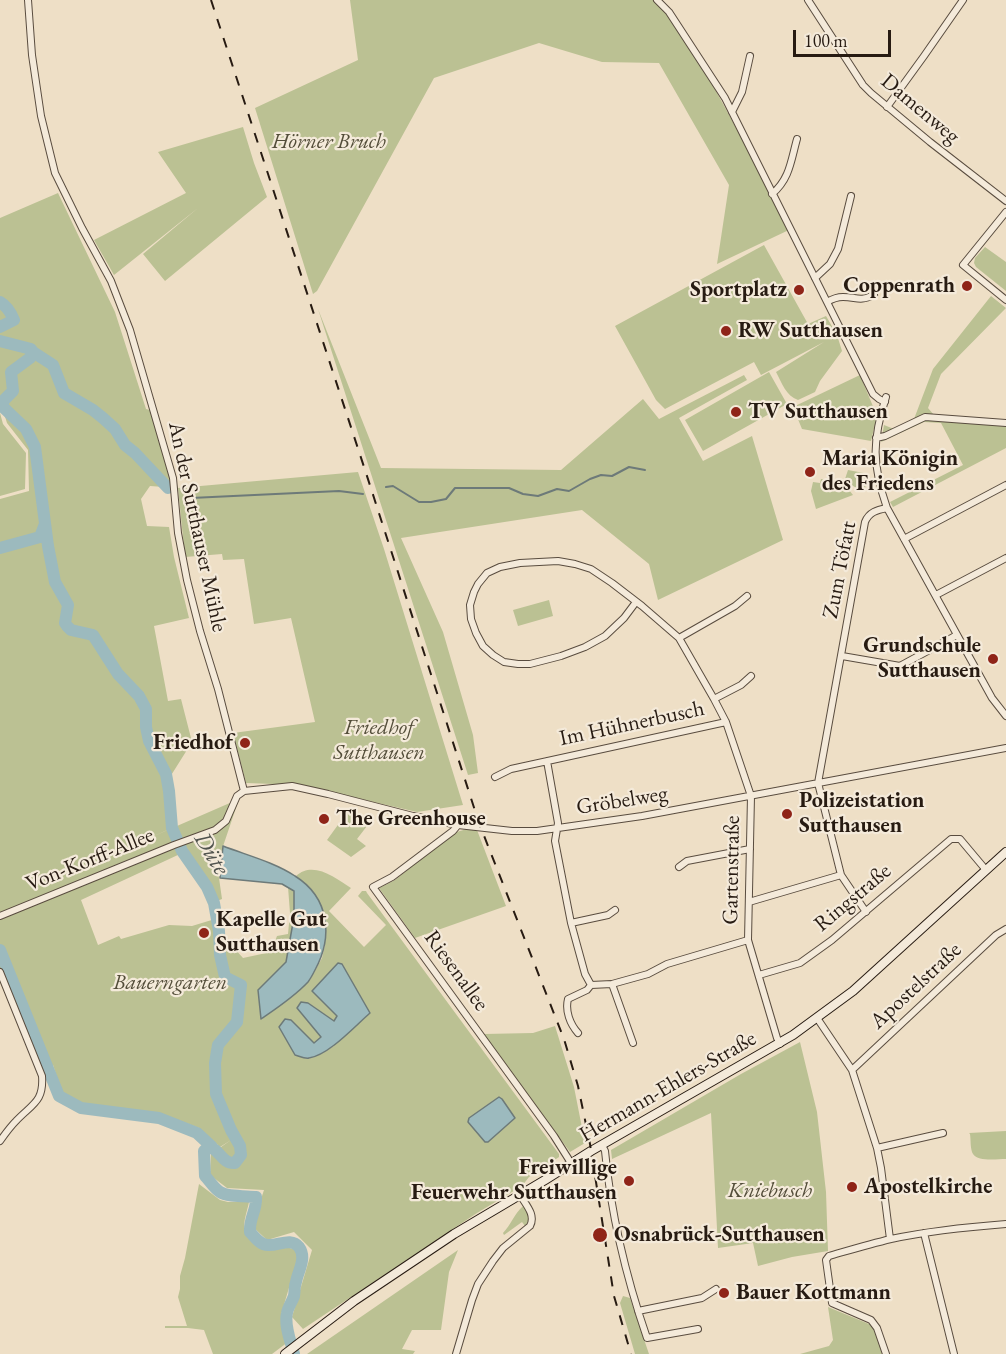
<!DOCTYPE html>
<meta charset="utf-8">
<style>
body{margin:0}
#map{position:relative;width:1006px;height:1354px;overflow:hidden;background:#eedfc6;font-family:"EB Garamond",serif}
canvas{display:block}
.scale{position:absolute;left:793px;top:30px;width:98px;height:27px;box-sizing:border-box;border:3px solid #271b12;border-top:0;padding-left:8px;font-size:18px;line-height:21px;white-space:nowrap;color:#271b12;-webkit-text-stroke:4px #f4eada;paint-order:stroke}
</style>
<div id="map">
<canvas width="1006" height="1354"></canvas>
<div class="scale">100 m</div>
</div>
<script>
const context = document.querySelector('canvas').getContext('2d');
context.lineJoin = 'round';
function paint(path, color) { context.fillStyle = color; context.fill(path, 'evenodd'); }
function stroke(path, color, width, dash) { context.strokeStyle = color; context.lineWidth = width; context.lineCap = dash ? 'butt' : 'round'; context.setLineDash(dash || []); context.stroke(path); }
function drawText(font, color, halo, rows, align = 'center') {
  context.font = font + ' "EB Garamond",serif'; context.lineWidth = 4.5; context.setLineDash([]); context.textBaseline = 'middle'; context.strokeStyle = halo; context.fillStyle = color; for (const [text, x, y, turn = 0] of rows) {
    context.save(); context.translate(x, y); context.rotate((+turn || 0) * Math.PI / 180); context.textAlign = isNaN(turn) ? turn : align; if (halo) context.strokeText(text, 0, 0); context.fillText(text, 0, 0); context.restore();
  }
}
const green = new Path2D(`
 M350 0H659L673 12 791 229 717 264 729 185 659 63 602 62 539 43 434 78 317 291 313 294 255 108 358 60Z
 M243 127 254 163 267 197 165 281 143 254 198 208 114 275 94 240 186 193 158 152Z
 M58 193 115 312 146 409 154 411 178 488 358 472 384 549 463 805 417 812 300 785 246 783 233 733 315 722 291 618 254 624 244 559 223 560 222 554 185 557 178 488 150 486 141 499 147 526 169 527 174 557 189 618 154 626 168 701 181 699 192 742 170 777 161 776 169 791 172 828 131 846 239 799 217 864 222 899 212 903 180 854 81 900 98 945 119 936 121 939 169 925 192 926 215 919 218 932V955L223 978 239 987 235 1022 216 1045 214 1063H211V1096L230 1139 220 1103 218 1065 219 1046 238 1023 242 985 225 975 221 952 234 948 243 958 271 952 277 936 288 934 290 913 288 887 294 891V917L286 962 258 990 261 1019 293 996 310 980 322 958 325 945 305 884 296 876C313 860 336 878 351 888L329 911 364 947 386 925 358 896 362 891H366L367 893 559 1154V1157L529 1177 522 1186 477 1213 303 1329 292 1317 312 1250 294 1232 267 1240 252 1226 264 1190 227 1188 210 1175 211 1154 231 1140 220 1147 199 1128 160 1113 83 1104 62 1092 53 1065 37 1070 0 982V499L29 491 28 450 7 423 0 401V218ZM308 1003 334 1021 338 1016 334 1046 308 1059 289 1042 279 1027 291 1020 314 1043 322 1037Z
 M764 245 808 324 826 316 837 335 842 351 820 381 815 392 798 400C786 396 782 383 776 372L824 342 761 375 754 362 665 409 656 400 615 326Z
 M985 247 1006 262V291L976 267 974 263 975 258Z
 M991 296 1006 308 941 374 928 408 934 415 1006 420V448L893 507 890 502 963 465 941 423 924 422 881 442 884 425 894 429 914 419 933 369Z
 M318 309 381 468 561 470 643 399 659 419 744 375 747 380 679 418 703 461 752 436 783 540 658 600 649 564 582 510 401 538 443 632 473 735 478 773 468 775Z
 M769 372 787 404 703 451 685 420Z
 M860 375 877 416 871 441 802 429 793 407Z
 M0 413 3 424 26 453 25 489 0 496Z
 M848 470 869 474 866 487 860 490 848 483 845 479Z
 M821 479C834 481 845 483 853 495L816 509 811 491 813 482 820 483Z
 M549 600 553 616 518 626 513 610Z
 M348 811 367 826 357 839 366 846 351 857 327 840Z
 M467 829 477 830 506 906 415 938 379 888 395 880 453 833Z
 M555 1026 574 1087 585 1143 570 1152 484 1034 533 1033Z
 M800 1042 817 1112 826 1192 828 1251 792 1257 758 1266 753 1243 718 1248 711 1113 612 1159 611 1150 741 1074Z
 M1006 1131V1159C997 1159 978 1162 973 1154 970 1149 971 1140 970 1134L969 1133Z
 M199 1184 220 1200 228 1202H249C245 1221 239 1228 254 1243 257 1246 262 1250 267 1250 278 1252 282 1244 296 1250L298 1257 281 1315 288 1342 272 1354H213L204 1330 188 1328H165V1326H187L178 1297 180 1289V1276L185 1258Z
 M523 1206C528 1213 532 1218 525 1226L522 1222 504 1235 503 1233C511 1225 514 1214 523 1206Z
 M458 1250 449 1272 441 1330H412L402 1349 415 1351 413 1354H307Z
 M623 1296 630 1298 649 1354H635L620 1303Z
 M828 1307 869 1324 875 1330 882 1354H800L829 1346 833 1340Z`);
const water = new Path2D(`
 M223 846C246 855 274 862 295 876 330 898 333 937 315 970 313 974 311 978 308 982 294 997 277 1008 261 1019L258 990 286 962 294 917V891L282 884 220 878Z
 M338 963 342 964 370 1013C355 1026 329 1055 309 1058 305 1059 299 1056 295 1055L279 1027 285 1019 291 1020 314 1043 321 1037 297 1008 301 1002 308 1003 334 1021 337 1016 312 991Z
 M499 1097 502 1099 515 1118 488 1142H485L468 1122 469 1118Z`);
const stream = new Path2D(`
 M386 487 393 486 419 502H431L446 499 455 488H509L523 494 538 496 557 489 569 491 590 479 601 475 612 476 629 467 645 470
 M191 498 339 491 363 494`);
const river = new Path2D(`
 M0 302C7 306 11 313 14 320L0 327
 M0 341 31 349 33 352 30 358 11 372 13 391 3 401V407L26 429 35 447 48 546 55 582 68 605 65 623 67 626 71 630 93 635 118 674 139 696 146 709V727L149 741 166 774 169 791 172 828 182 851 207 887 214 903 219 931 220 955 225 977 241 985 237 1022 218 1045 215 1063 216 1094 231 1130 240 1146 241 1155 235 1163C221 1164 220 1148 208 1147L204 1151 205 1176C210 1181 214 1188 220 1192 227 1197 247 1196 256 1197 257 1210 249 1218 250 1232 255 1237 260 1245 268 1245 278 1246 291 1237 299 1247 307 1258 298 1271 296 1282 294 1287 295 1291 294 1296 292 1302 288 1307 287 1313 284 1326 291 1342 294 1354
 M33 352 53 365 64 393 93 410 103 418 115 429 125 445 135 453 168 488
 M0 548 40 537 45 524
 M0 950 59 1096 81 1108 159 1118 197 1133 212 1147`);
const street = new Path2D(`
 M28 0 32 55 41 116 55 173 82 228 111 281 130 330 173 478 178 533 187 580 200 631 218 689 244 791
 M657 0 669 12 725 98 873 394 879 399 885 402
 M808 0 863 85 871 93 930 142 1006 201
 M887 107 924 56 963 0
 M732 112 742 92 750 56
 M772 194C790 179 791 160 797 139
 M1006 212 963 265 1006 300
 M815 278 830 264 838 249 851 196
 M827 302C832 299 837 297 843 297 857 297 859 302 874 295
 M886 397C872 440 872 465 887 508L992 698 1006 716
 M876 438 885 436 925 417 1006 423
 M904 539 1006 485
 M936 595 1006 558
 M636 602 624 618 605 636 585 647 561 656 530 664H518L504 662 493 655 483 646 476 633 471 619 470 605 474 592 478 584 487 573 500 567 520 563 558 561 575 564 591 569 612 583 642 606 679 638 714 699 726 722 751 796 748 940 777 1038 780 1044
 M679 638 735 606 747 596
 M842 656 900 666 957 635
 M714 699 741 685 751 676
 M547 761 558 823 555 841 571 923 585 974 591 985 612 984 648 974 667 964 748 940
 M495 777 511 769 726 722
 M458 825 453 831 392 877 373 887 554 1136 571 1163
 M679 867 687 861 750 849
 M749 902 841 875
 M866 912 841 875 818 783 865 522C869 512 877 510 887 508
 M0 916 174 845 215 830 226 821 237 796 244 791 292 786 328 794 413 816 458 825 512 831H537L642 816 1006 748
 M571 923 608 915 615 910
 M0 972 42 1076C44 1102 32 1104 16 1121 10 1127 5 1134 0 1141
 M759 975 800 963 832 940 951 839H960L986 870
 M612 984 633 1043
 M817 1018 852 1070 877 1148 881 1168 890 1239
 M578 1033C570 1024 565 1011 568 999L587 990 591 985
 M852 1070 996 935 1006 929
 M602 1145 605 1151C611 1215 626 1277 647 1338L698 1329
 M877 1148 943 1133
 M924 1233 954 1354
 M638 1311 702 1298 716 1289
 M456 1354 472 1300 478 1284 493 1261 503 1248 530 1226C536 1215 526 1205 520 1195
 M886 1354 877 1328 871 1320 832 1303 826 1260 829 1256C850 1250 870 1244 891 1239 929 1231 967 1227 1006 1224`);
const secondary = new Path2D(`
 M285 1354 354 1301 454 1234 545 1180 591 1151 793 1035 853 991 1006 852`);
const rail = new Path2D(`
 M211 0 366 473 479 823 564 1039 578 1086 590 1144 614 1296 631 1354`);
const markers = [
 [967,286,6,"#8f2418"],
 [799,290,6,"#8f2418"],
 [726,331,6,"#8f2418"],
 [736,412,6,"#8f2418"],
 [810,472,6,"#8f2418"],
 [993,659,6,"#8f2418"],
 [245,743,6,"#8f2418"],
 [787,814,6,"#8f2418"],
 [324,819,6,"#8f2418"],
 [204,933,6,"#8f2418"],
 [629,1181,6,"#8f2418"],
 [852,1187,6,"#8f2418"],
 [600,1235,8,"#8f2418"],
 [724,1293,6,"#8f2418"]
];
const streetNames = [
 ["Damenweg",920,109,40],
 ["An der Sutthauser Mühle",197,527,78],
 ["Zum Töfatt",840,570,-79],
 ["Im Hühnerbusch",632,724,-12],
 ["Gröbelweg",622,801,-9],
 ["Von-Korff-Allee",90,860,-22],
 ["Gartenstraße",732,870,-89],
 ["Ringstraße",853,898,-40],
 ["Riesenallee",456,971,54],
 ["Apostelstraße",916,986,-43],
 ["Hermann-Ehlers-Straße",668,1087,-30]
];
const parkNames = [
 ["Hörner Bruch",329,142],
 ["Friedhof",379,728],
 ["Sutthausen",379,753],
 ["Bauerngarten",170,983],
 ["Kniebusch",770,1191]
];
const poiNames = [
 ["Coppenrath",955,286,"right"],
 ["Sportplatz",787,290,"right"],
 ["RW Sutthausen",738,331],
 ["TV Sutthausen",748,412],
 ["Maria Königin",822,459],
 ["des Friedens",822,484],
 ["Grundschule",981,646,"right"],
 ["Sutthausen",981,671,"right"],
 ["Friedhof",233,743,"right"],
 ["Polizeistation",799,801],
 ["Sutthausen",799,826],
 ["The Greenhouse",336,819],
 ["Kapelle Gut",216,920],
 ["Sutthausen",216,945],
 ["Freiwillige",617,1168,"right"],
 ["Feuerwehr Sutthausen",617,1193,"right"],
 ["Apostelkirche",864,1187],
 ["Osnabrück-Sutthausen",614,1235],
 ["Bauer Kottmann",736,1293]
];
const waterNames = [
 ["Düte",211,854,59]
];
paint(green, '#bbc193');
paint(water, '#9cbabe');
stroke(water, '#6d7a79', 1.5);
stroke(stream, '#6d7a79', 2);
stroke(river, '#9cbabe', 12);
stroke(street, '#594c3f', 8);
stroke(secondary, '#271b12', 10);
stroke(street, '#f4eada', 6);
stroke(secondary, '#f4eada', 8);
stroke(rail, '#271b12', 2, [10, 10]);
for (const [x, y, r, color] of markers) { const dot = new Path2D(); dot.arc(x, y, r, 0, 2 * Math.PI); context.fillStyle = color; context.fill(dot); stroke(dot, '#f4eada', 2); }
drawText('22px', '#271b12', '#f4eada', streetNames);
drawText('italic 22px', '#534d39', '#f4eada', parkNames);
drawText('bold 22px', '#271b12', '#f4eada', poiNames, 'left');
drawText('italic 24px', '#50534e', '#f4eada', waterNames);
</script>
